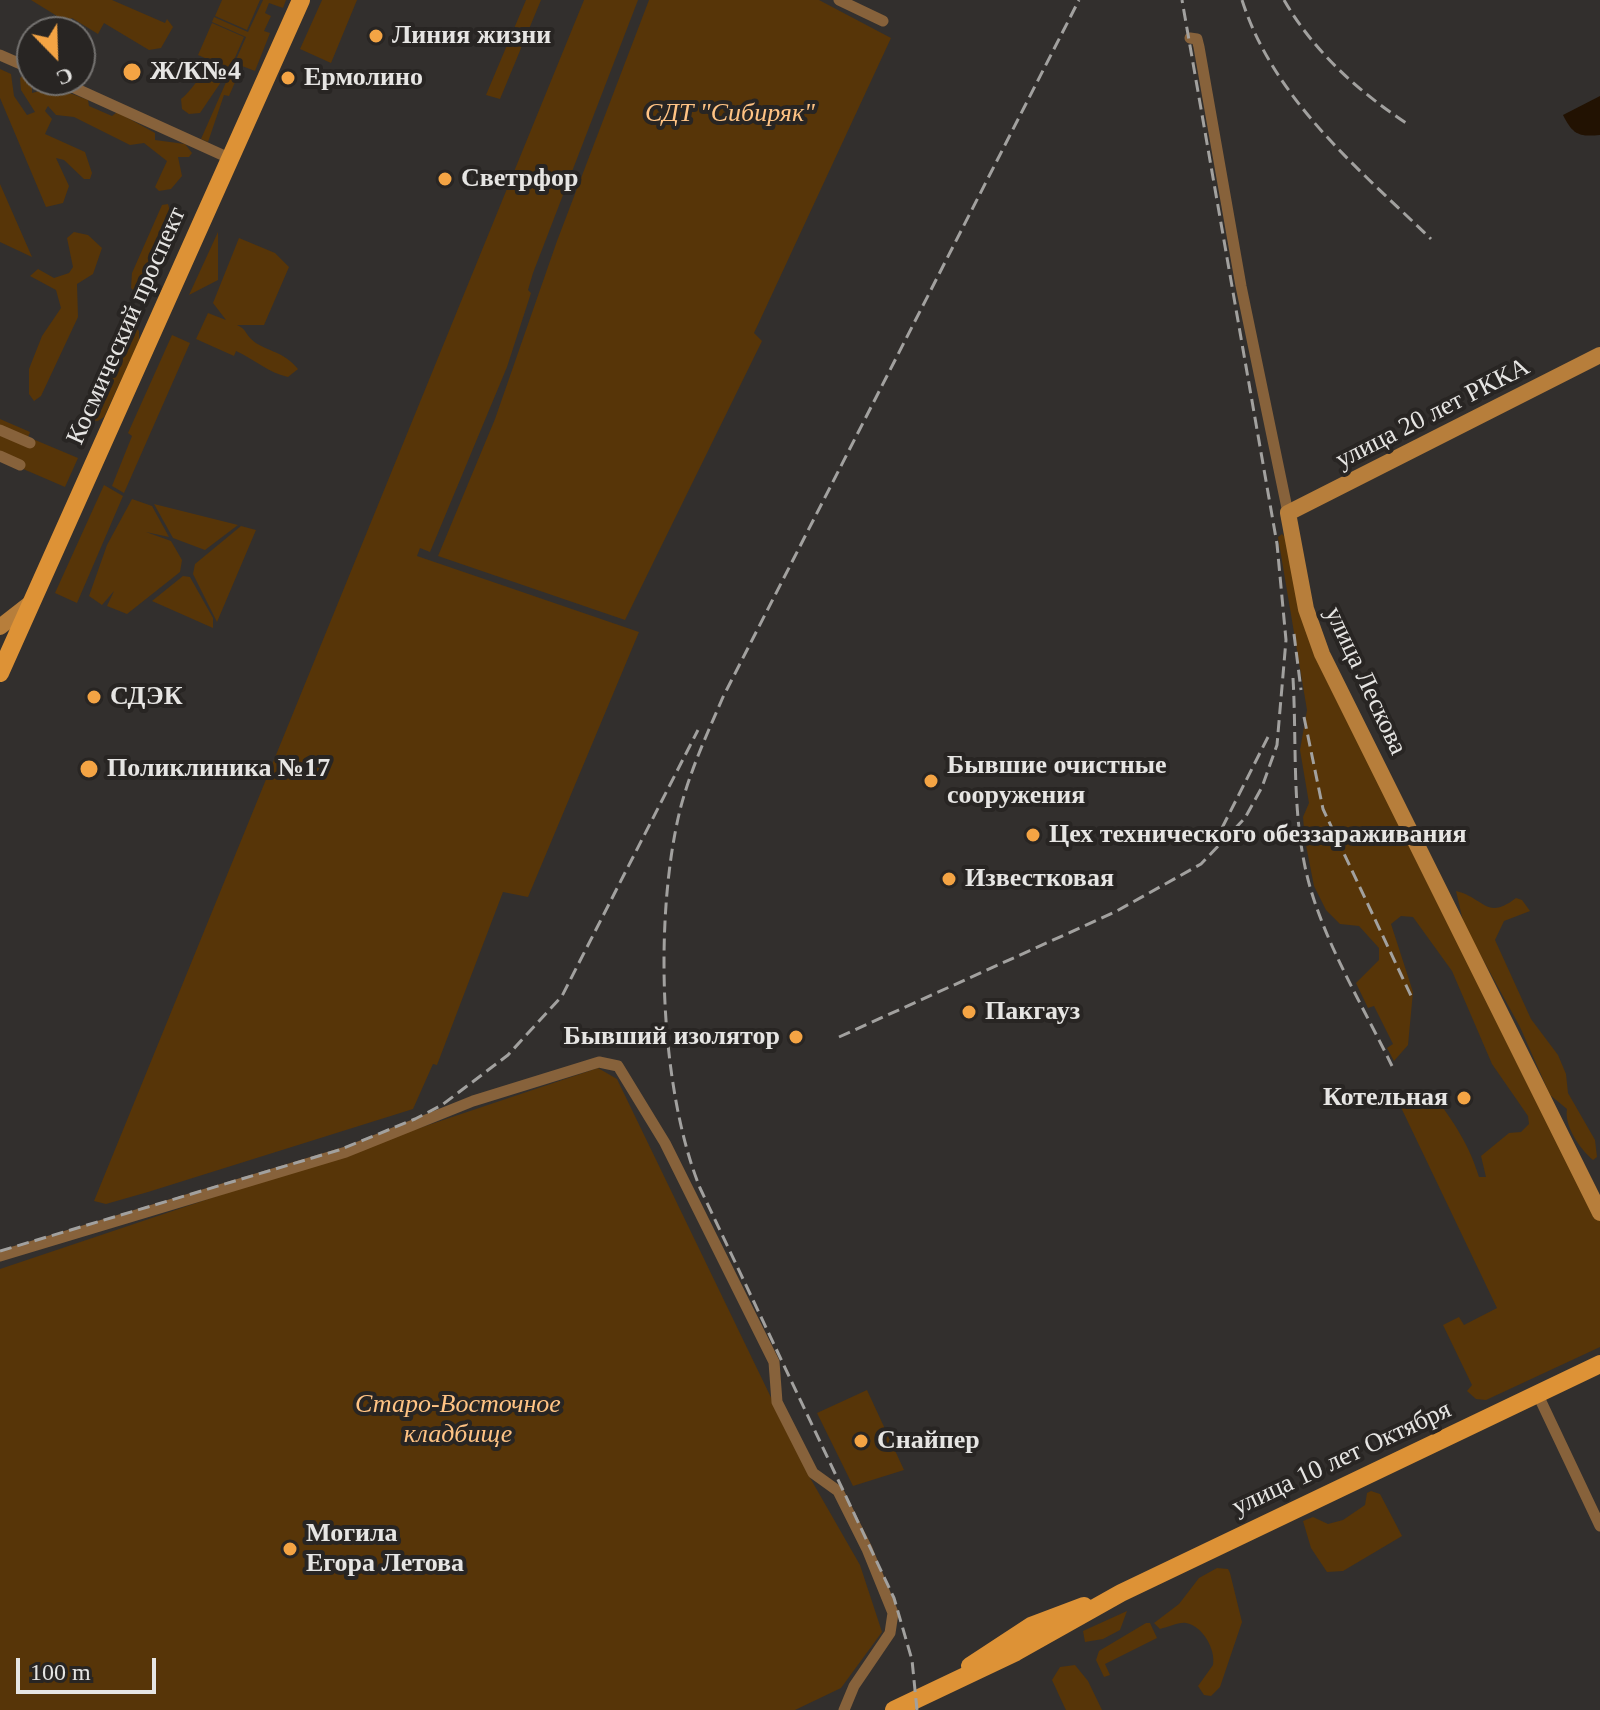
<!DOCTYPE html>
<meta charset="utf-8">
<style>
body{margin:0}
#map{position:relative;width:1600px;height:1710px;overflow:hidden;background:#322f2d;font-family:"Times New Roman",serif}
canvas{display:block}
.north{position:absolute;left:16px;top:16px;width:80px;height:80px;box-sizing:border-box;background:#282523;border:2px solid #747270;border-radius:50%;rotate:157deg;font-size:22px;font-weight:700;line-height:32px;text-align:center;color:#e6e5e3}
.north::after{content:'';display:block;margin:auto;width:28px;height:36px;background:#f4a444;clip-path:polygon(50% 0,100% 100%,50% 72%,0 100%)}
.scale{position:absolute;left:16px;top:1658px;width:140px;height:36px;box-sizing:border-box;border:4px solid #e6e5e3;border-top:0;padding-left:10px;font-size:24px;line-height:28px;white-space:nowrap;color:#e6e5e3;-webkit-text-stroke:6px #282523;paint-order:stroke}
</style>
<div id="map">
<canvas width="1600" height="1710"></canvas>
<div class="north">С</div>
<div class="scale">100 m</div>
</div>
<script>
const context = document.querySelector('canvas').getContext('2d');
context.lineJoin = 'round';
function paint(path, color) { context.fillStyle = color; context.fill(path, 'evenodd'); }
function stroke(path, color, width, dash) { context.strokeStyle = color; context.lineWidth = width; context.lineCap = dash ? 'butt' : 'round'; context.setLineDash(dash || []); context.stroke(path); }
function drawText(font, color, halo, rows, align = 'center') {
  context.font = font + ' "Times New Roman",serif'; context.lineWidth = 8; context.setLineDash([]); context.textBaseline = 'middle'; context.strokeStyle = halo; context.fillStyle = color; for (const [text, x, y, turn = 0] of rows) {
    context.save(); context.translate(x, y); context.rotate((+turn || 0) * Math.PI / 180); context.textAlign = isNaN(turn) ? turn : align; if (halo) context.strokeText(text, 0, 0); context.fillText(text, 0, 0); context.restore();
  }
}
const green = new Path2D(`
 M31 0H112L165 23 167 19 173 27 161 48 149 50 104 23 98 34 72 18 60 24 61 32H44L57 16Z
 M222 0H260L247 30 215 16Z
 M263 0H286L283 8 269 3 265 13 271 16 264 31 270 33 255 71 242 66 229 96 224 95 208 142 201 139 246 37 212 22 214 17 248 32Z
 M322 0H357L331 63 300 49Z
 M526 0H541L500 99 486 95Z
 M584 0H638L533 273 528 290 531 293 507 367 430 552 420 548 417 556 639 632 528 897 503 892 437 1065 433 1064 413 1109 148 1192 106 1204 94 1201Z
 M649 0H819L891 38 754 333 762 341 625 620 438 556 495 419 557 241Z
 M212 23 244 37 230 69 198 55Z
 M215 68 221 82 200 113 189 114 182 109 181 99C193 90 201 71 215 68Z
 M0 69 11 74 14 96 27 115 35 112 21 90 20 78 26 73 32 77V93L54 87 88 100 89 106 112 116 117 112 155 133V140L185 144 192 153 189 157H178L182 176 171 189 159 191 155 187 167 161 144 143 130 145 74 117 56 115 48 106 45 111 52 119 45 134 85 152 92 173 90 179H84L64 160 56 158 69 186 63 203 46 207 0 98Z
 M0 184 32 257 0 242Z
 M168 204C178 232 159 265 147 291L137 294 131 288 132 273 162 205Z
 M74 232 88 235 102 248 93 274 77 284 78 317 41 396 34 401 29 394V369L42 336 61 308 56 290 30 276 38 269 54 278 69 273 73 267 67 238Z
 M218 232V280L189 295Z
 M239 238 275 253 289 267 264 325H237C246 329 245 333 251 339 263 351 283 350 298 369L288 377C269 373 254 359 236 351L234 356 196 339 208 313 226 320 213 303Z
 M134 326 139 331V341L104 417 98 421 88 420Z
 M172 335 190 343 124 493 112 486 132 436 128 433Z
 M0 419 30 432 28 437 78 458 65 487 0 459Z
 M104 485 123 496 77 603 55 593Z
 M132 499 152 506 169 537 146 532 171 541 182 560 180 572 127 614 107 606 114 591 102 605 89 596 107 545Z
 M154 504 238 525 205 550 173 538Z
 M241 526 256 530 217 622 193 574 195 564Z
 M1282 534 1287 539 1297 585 1600 1221V1347L1486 1400 1476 1399 1467 1391 1472 1385 1443 1325 1459 1317 1464 1325 1497 1308 1396 1097C1410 1098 1421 1091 1434 1095 1454 1123 1469 1144 1479 1177H1486L1481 1156 1509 1133 1521 1132 1529 1124 1528 1116 1492 1064 1452 971 1413 917 1401 916 1391 924 1413 992 1408 1045 1394 1061 1387 1048 1393 1044 1374 1006 1368 1008 1356 983 1379 960V948L1359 926 1340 924 1326 910 1314 886 1305 840 1303 817 1309 803 1300 750 1307 710 1278 537Z
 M183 576 190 577 213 618V628L152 601Z
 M1456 891C1485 898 1486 921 1516 898L1522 900 1530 911 1504 921 1495 940 1531 1019 1558 1055 1566 1074 1568 1093 1595 1140 1597 1157 1593 1160C1580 1149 1564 1126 1567 1109L1550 1095 1520 1027 1464 925Z
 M598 1068 617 1079 809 1476 860 1565 882 1632 841 1688 795 1710H0V1269Z
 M867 1390 904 1470 853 1486 817 1413Z
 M1371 1491 1380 1494 1402 1536 1343 1571 1327 1572 1311 1548 1303 1521 1313 1517 1328 1524 1343 1520 1365 1505 1367 1493Z
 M1217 1568 1228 1569 1230 1573 1242 1622 1220 1687 1211 1696 1204 1695 1198 1686 1213 1665C1216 1650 1203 1626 1186 1623 1178 1622 1169 1627 1160 1629L1154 1623 1179 1604 1199 1578Z
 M1127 1611 1120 1630 1103 1639 1085 1642 1083 1631Z
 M1146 1623H1150L1157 1638 1105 1664 1110 1675 1104 1677 1096 1660 1099 1651Z
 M1075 1665 1088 1681 1102 1710H1066L1064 1706 1052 1680 1060 1667Z`);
const water = new Path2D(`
 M1600 96V135C1579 137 1573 135 1563 115Z`);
const street = new Path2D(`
 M839 0 883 21
 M1190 38 1197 39 1199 47 1241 286 1288 513
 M0 55 32 69
 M57 80 229 158
 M0 430 30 443
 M0 456 20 465
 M0 1256 346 1152 473 1101 599 1062 618 1066 665 1143 774 1362 777 1402 813 1473 838 1491 867 1549 893 1613 890 1633 854 1686 844 1710
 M1538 1395 1600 1526`);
const secondary = new Path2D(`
 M1600 355 1288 513 1306 609 1322 654 1600 1213
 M0 627 28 605`);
const primary = new Path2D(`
 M0 673 301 0
 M970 1666 1031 1626 1084 1606
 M894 1710 1016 1652 1121 1593 1600 1364`);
const rail = new Path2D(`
 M1242 0C1274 100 1358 168 1431 239
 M1284 0C1314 52 1359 92 1409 125
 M1294 634 1301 690
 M1293 678C1297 747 1291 820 1310 887 1328 949 1364 1008 1392 1066
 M1304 717 1323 809 1413 1000
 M1222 828 1269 735
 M839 1037 1115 912 1201 864 1245 818 1262 787 1277 745 1286 640 1277 544 1182 0
 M0 1251 339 1150 415 1119 442 1105 508 1055 562 996 698 730
 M917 1710 912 1660 894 1598 700 1188C659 1086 654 917 680 810 690 771 707 734 723 697L1079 0`);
const markers = [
 [376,36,8,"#f4a444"],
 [132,72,10,"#f4a444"],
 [288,78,8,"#f4a444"],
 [445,179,8,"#f4a444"],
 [94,697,8,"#f4a444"],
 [89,769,10,"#f4a444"],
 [931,781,8,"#f4a444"],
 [1033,835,8,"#f4a444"],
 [949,879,8,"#f4a444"],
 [969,1012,8,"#f4a444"],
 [796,1037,8,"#f4a444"],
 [1464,1098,8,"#f4a444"],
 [861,1441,8,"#f4a444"],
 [290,1549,8,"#f4a444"]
];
const poiNames = [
 ["Линия жизни",392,36],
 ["Ж/К№4",150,72],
 ["Ермолино",304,78],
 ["Светрфор",461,179],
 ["СДЭК",110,697],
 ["Бывшие очистные",947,766],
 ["сооружения",947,796],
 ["Поликлиника №17",107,769],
 ["Цех технического обеззараживания",1049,835],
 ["Известковая",965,879],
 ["Пакгауз",985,1012],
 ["Бывший изолятор",780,1037,"right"],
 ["Котельная",1448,1098,"right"],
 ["Снайпер",877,1441],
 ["Могила",306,1534],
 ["Егора Летова",306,1564]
];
const parkNames = [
 ["СДТ \"Сибиряк\"",730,114],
 ["Старо-Восточное",458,1405],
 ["кладбище",458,1435]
];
const streetNames = [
 ["Космический проспект",127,326,-66],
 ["улица 20 лет РККА",1433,414,-27],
 ["улица Лескова",1365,681,65],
 ["улица 10 лет Октября",1342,1459,-25]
];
paint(green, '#573508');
paint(water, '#221202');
stroke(street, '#87623b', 11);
stroke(secondary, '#b77e3b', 16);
stroke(primary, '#dd9236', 18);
stroke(rail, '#a2a19f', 3, [12, 6]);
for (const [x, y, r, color] of markers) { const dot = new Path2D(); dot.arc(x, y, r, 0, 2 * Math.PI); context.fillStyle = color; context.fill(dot); stroke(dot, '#282523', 3); }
drawText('bold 26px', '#e6e5e3', '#282523', poiNames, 'left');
drawText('italic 26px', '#ffc384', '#282523', parkNames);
drawText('26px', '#e6e5e3', '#282523', streetNames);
</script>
